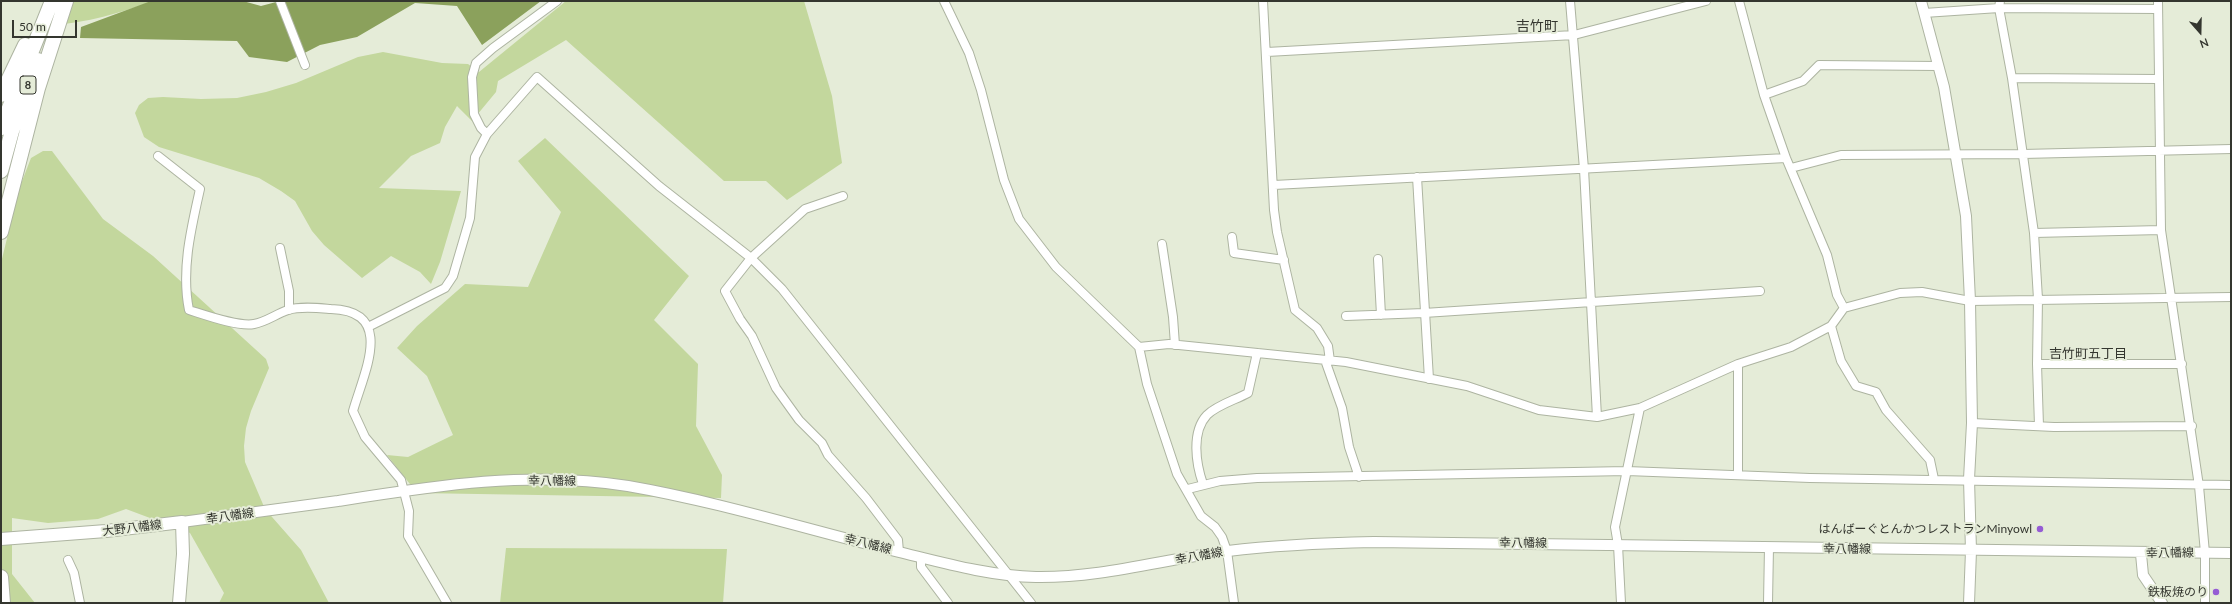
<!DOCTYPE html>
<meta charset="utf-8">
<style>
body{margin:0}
#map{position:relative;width:2232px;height:604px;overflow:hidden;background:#e5ecd8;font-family:Lato,sans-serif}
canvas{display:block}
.frame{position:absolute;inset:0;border:2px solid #34362f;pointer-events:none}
.north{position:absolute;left:2180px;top:12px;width:40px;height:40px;-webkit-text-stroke:3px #e5ecd8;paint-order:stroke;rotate:160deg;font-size:11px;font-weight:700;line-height:16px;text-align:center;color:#34362f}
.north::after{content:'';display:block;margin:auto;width:14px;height:18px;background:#34362f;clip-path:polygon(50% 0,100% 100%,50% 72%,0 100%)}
.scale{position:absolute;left:12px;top:20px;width:65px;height:18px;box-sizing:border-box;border:2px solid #34362f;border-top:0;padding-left:5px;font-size:12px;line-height:14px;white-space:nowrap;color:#34362f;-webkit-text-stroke:3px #e5ecd8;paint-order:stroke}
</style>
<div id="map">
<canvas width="2232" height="604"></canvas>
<div class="frame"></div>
<div class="north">N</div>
<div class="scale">50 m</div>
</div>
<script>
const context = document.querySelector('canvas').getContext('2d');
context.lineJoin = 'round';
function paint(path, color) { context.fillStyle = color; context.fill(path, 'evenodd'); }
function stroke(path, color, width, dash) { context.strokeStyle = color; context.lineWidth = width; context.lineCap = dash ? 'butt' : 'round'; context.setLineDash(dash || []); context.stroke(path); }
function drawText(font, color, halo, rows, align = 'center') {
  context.font = font + ' Lato,"Noto Sans JP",sans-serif'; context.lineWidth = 4; context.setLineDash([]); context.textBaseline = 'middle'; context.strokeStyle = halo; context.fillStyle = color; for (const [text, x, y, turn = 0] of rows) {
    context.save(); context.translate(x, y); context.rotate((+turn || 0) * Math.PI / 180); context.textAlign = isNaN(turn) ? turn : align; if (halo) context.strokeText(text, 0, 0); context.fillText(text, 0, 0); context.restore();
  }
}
const green = new Path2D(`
 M46 1H153C121 13 86 23 52 25L43 13Z
 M566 1H804L832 96 842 163 787 200 766 181H724L566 40 498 81 496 92 472 121 457 106 445 127 440 143 411 156 379 188 461 191 440 262 431 284 420 272 391 256 362 278 324 245 312 231 295 201 281 191 259 178 159 147 144 137 135 113 139 105 148 98 163 97 201 99 237 98 266 92 296 83 358 57 383 52 442 63 468 64 479 72Z
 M545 138 689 276 654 320 698 364 696 426 722 475 721 498 417 493 387 455 408 457 453 435 427 376 397 348 417 326 465 284 528 287 561 212 518 161Z
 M43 151H52L103 219 153 256 266 359 269 368 251 411 246 428 244 446 245 462 265 509 301 550 329 603H219L224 593 190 533 126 509 98 519 48 523 12 518V574L35 603H1V263L19 189 31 158Z
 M506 548 727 549 723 603H500Z`);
const water = new Path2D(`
 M151 1H243L261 6 280 1H541L482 45 457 6 415 3 357 37 320 45 287 62 249 57 237 41 80 38 81 27Z`);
const minor = new Path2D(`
 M280 1 305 65
 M944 1 969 53 981 90 1004 180 1019 219 1056 267 1139 347 1147 384 1177 474 1201 516 1215 527 1222 537 1227 551 1234 603
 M1263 1 1274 210 1277 232 1295 310 1317 328 1328 346 1330 361
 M1570 1 1584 169 1597 417
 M1739 1 1764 95 1786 158 1827 255 1837 295 1844 308
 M2000 1 1999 8 2012 78 2034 233 2038 299 2037 364 2039 426
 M2158 1 2161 230 2199 486 2205 553V603
 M1924 13 1999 8 2158 9
 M1267 52 1574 35 1706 1
 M2012 78 2158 79
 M1764 95 1803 81 1819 65 1938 66
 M487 134 481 128 474 114 472 77 476 63 493 48 557 1
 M158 156 200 189C191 229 181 270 189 310 205 315 238 327 254 324 266 322 276 314 288 310 300 306 318 308 331 309 396 311 364 372 353 411L365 437 401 480 409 511 408 536 447 603
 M1791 168 1841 155 2023 154 2231 149
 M1417 177 1429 379
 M1274 185 1786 158
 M843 196 805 209 751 258 725 291 740 319 752 336 776 388 799 420 822 443 828 455 866 498 898 540 899 552
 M2034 233 2161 230
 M1232 237 1234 253 1284 260
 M1162 244 1173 317 1175 345
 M280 248 289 291V310
 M1378 259 1381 315
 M1346 316 1424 313 1760 291
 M370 326 445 288 453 276 470 218 475 157 487 134 537 77 659 186 751 258 782 289 1031 603
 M1831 326 1841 361 1856 386 1876 392 1886 410 1930 460 1934 479
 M1139 347 1169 344 1346 362 1467 386 1539 410 1597 417 1640 408 1738 364 1791 347 1831 326 1844 308 1900 293 1922 292 1970 301 2231 297
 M1325 360 1342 408 1349 447 1359 477
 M1738 364V475
 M2037 364H2182
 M1972 423 2054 427 2192 426
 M1203 484C1196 464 1191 432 1207 415 1217 405 1235 400 1248 393L1257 353
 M1188 489 1220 481 1257 478 1627 471 1810 478 2231 485
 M921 558V567L948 603
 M68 560 74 573 80 603
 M1621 603 1618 545 1615 527 1640 408
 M1768 603 1769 547`);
const tertiary = new Path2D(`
 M1921 1 1944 87 1966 216 1970 301 1972 423 1969 479 1971 551 1969 603
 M182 522C234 515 286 508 338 501 433 486 533 470 628 486 720 502 809 530 899 552 944 563 990 576 1036 577 1102 578 1164 559 1228 551 1276 545 1325 543 1374 542L2231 553
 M2141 554 2143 575 2162 603`);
const secondary = new Path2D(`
 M1 539 106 531 182 522 183 554 179 603`);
const trunk = new Path2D(`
 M1 95 25 45
 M1 128 52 1
 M1 171 12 131 38 60
 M1 232 38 88 66 1
 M1 577 3 603`);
const markers = [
 [2040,529,4,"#955cd4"],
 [2216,592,4,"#955cd4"]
];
const shields = [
 [28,85,16]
];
const shieldNames = [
 ["8",28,85]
];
const streetNames = [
 ["幸八幡線",552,481,1],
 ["幸八幡線",230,516,-8],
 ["大野八幡線",132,528,-7],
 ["幸八幡線",1523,543,1],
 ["幸八幡線",868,544,14],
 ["幸八幡線",1847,549,1],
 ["幸八幡線",2170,553,-1],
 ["幸八幡線",1199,556,-10]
];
const poiNames = [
 ["はんばーぐとんかつレストランMinyowl",2032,529],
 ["鉄板焼のり",2208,592]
];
const neighbourhoodNames = [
 ["吉竹町五丁目",2088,354]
];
const quarterNames = [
 ["吉竹町",1537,26]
];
paint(green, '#c3d79d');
paint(water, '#8ba15c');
stroke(minor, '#adb4a1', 10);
stroke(tertiary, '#adb4a1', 12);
stroke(secondary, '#adb4a1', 14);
stroke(trunk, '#adb4a1', 16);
stroke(minor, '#fff', 8);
stroke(tertiary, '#fff', 10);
stroke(secondary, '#fff', 12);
stroke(trunk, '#fff', 14);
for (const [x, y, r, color] of markers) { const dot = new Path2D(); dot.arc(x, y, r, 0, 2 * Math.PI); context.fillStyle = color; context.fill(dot); stroke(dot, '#e5ecd8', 1.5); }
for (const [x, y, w] of shields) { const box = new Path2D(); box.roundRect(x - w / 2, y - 9, w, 18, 3); context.fillStyle = '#e5ecd8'; context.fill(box); stroke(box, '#34362f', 1); }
drawText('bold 11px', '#34362f', null, shieldNames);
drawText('12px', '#34362f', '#e5ecd8', streetNames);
drawText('12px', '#34362f', '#e5ecd8', poiNames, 'right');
drawText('13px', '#34362f', '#e5ecd8', neighbourhoodNames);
drawText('14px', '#34362f', '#e5ecd8', quarterNames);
</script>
